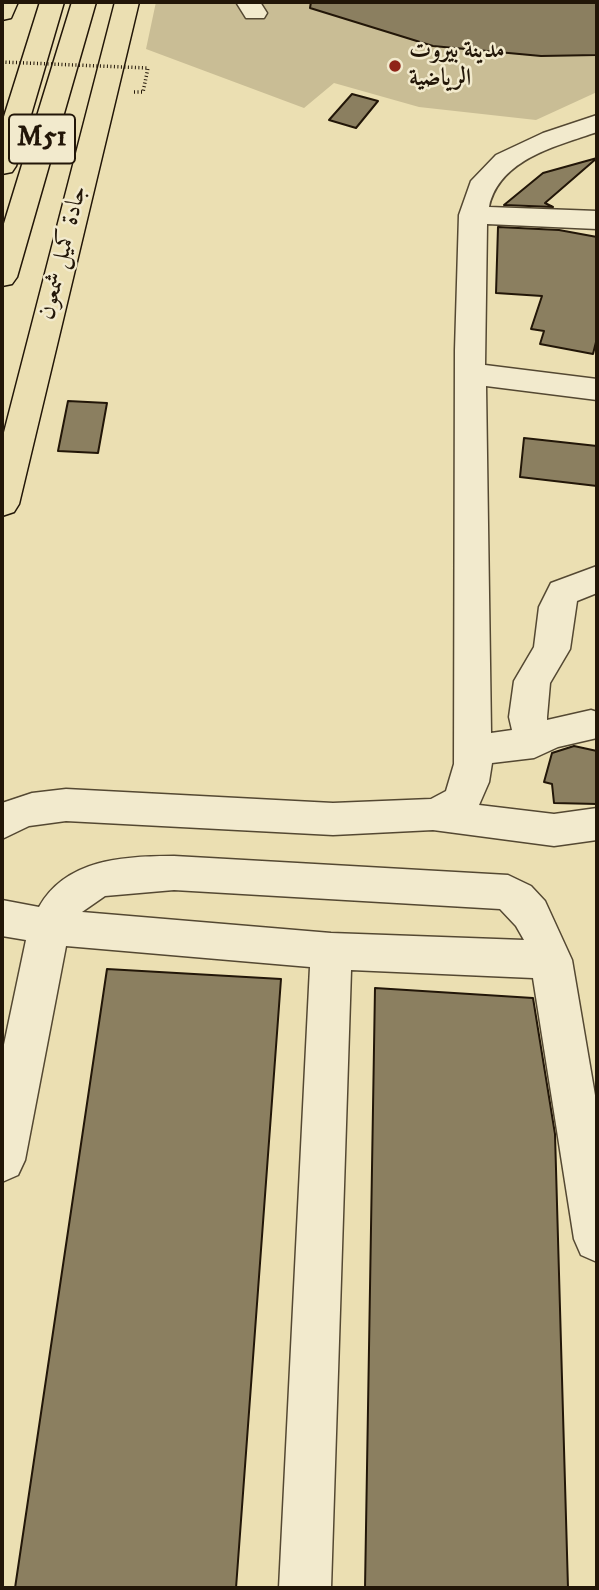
<!DOCTYPE html>
<meta charset="utf-8">
<style>
body{margin:0}
#map{position:relative;width:599px;height:1590px;overflow:hidden;background:#ebdfb2;font-family:"IM FELL DW Pica",serif}
canvas{display:block}
.frame{position:absolute;inset:0;border:4px solid #221608;pointer-events:none}
</style>
<div id="map">
<canvas width="599" height="1590"></canvas>
<div class="frame"></div>
</div>
<script>
const context = document.querySelector('canvas').getContext('2d');
context.lineJoin = 'round';
function paint(path, color) { context.fillStyle = color; context.fill(path, 'evenodd'); }
function stroke(path, color, width, dash) { context.strokeStyle = color; context.lineWidth = width; context.lineCap = dash ? 'butt' : 'round'; context.setLineDash(dash || []); context.stroke(path); }
function drawText(font, color, halo, rows, align = 'center') {
  context.font = font + ' "IM FELL DW Pica",Amiri,serif'; context.lineWidth = 5; context.setLineDash([]); context.textBaseline = 'middle'; context.strokeStyle = halo; context.fillStyle = color; for (const [text, x, y, turn = 0] of rows) {
    context.save(); context.translate(x, y); context.rotate((+turn || 0) * Math.PI / 180); context.textAlign = isNaN(turn) ? turn : align; if (halo) context.strokeText(text, 0, 0); context.fillText(text, 0, 0); context.restore();
  }
}
const green = new Path2D(`
 M156 2H597V92L536 120 419 107 334 83 304 108 146 49Z`);
const building = new Path2D(`
 M311 2H597V55L541 56 433 46 310 8Z
 M352 94 378 101 356 128 329 120Z
 M597 158 545 203 553 207 504 205 543 173Z
 M498 227 559 230 597 237V338L593 354 540 344 544 331 531 329 542 296 496 293Z
 M68 401 107 403 98 453 58 451Z
 M524 438 597 446V486L520 477Z
 M574 746 597 751V804L554 803 552 784 544 782 552 753Z
 M107 969 281 979 236 1588H15Z
 M375 988 533 998 555 1134 568 1588H365Z`);
const path = new Path2D(`
 M134 92H143L148 68`);
const minor = new Path2D(`
 M236 2H260L267 13 264 18H246Z
 M597 115V132C557 146 499 159 489 207L597 211V229L487 224 485 365 597 379V400L486 386 491 733 512 730 509 717 514 681 534 647 539 607 551 583 597 566V593L577 601 570 649 550 683 547 717V720L591 710 597 712V738L558 747 534 758 492 763 489 782 479 805 554 814 597 808V840L554 846 433 830 333 835 66 821 29 826 2 839V803L32 793 66 789 333 803 431 799 446 791 454 764 455 350 459 215 471 181 496 155 543 133Z
 M174 856 508 875 531 886 545 901 572 960 597 1107V1262L581 1255 574 1239 533 978 351 970 331 1588H279L310 967 66 946 25 1160 18 1175 2 1182V1054L26 940 2 936V900L39 907C66 859 124 856 174 856ZM174 890 500 909 516 926 524 940 331 933 82 912 105 896Z`);
const major = new Path2D(`
 M2 2H18L11 18 2 20Z
 M115 2H139L19 504 14 512 2 516V440Z`);
const highway = new Path2D(`
 M40 2H64L16 166 12 172 2 174V123Z
 M72 2H96L17 277 12 284 2 286V230Z`);
const pathBridge = new Path2D(`
 M2 62 148 68`);
const markers = [
 [395,66,7,"#8f2418"]
];
const farPoinames = [
 ["مدينة بيروت",409,52],
 ["الرياضية",409,80]
];
const farStreetnames = [
 ["جادة كميل شمعون",64,253,-76]
];
const shields = [
 [42,139,66]
];
const shieldNames = [
 ["M51",42,139]
];
paint(green, '#c9bd95');
paint(building, '#8b7f60');
stroke(building, '#221608', 2);
stroke(minor, '#544832', 3);
stroke(major, '#221608', 3);
stroke(highway, '#221608', 3);
stroke(path, '#221608', 3.5, [1, 2.5]);
paint(minor, '#f2eacd');
paint(major, '#ebdfb2');
paint(highway, '#ebdfb2');
stroke(pathBridge, '#221608', 3.5, [1, 2.5]);
for (const [x, y, r, color] of markers) { const dot = new Path2D(); dot.arc(x, y, r, 0, 2 * Math.PI); context.fillStyle = color; context.fill(dot); stroke(dot, '#f2eacd', 2.5); }
drawText('bold 24px', '#221608', '#f2eacd', farPoinames, 'left');
drawText('24px', '#221608', '#f2eacd', farStreetnames);
for (const [x, y, w] of shields) { const box = new Path2D(); box.roundRect(x - w / 2, y - 24.5, w, 49, 5); context.fillStyle = '#f2eacd'; context.fill(box); stroke(box, '#221608', 2); }
drawText('bold 28px', '#221608', null, shieldNames);
</script>
